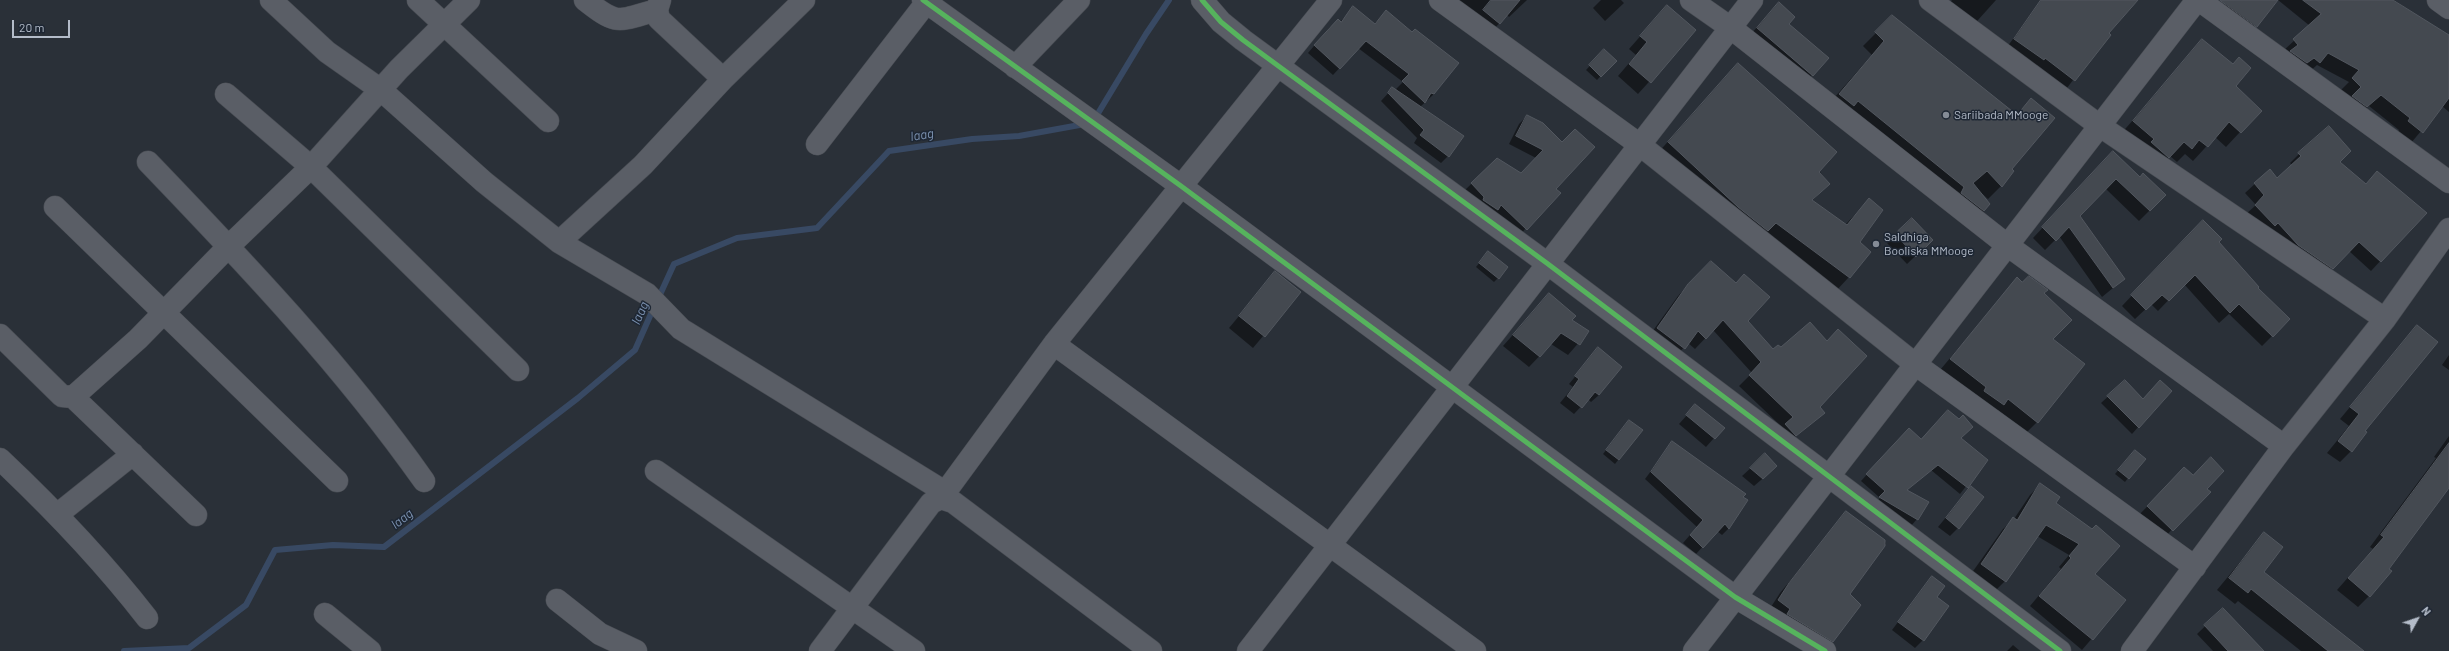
<!DOCTYPE html>
<style>
body{margin:0}
#map{position:relative;width:2449px;height:651px;overflow:hidden;background:#2a3038;font-family:Barlow,sans-serif}
canvas{display:block}
.north{position:absolute;left:2397px;top:599px;width:40px;height:40px;-webkit-text-stroke:3px #1d2633;paint-order:stroke;rotate:50deg;font-size:11px;font-weight:700;line-height:16px;text-align:center;color:#b4bcc9}
.north::after{content:'';display:block;margin:auto;width:14px;height:18px;background:#b4bcc9;clip-path:polygon(50% 0,100% 100%,50% 72%,0 100%)}
.scale{position:absolute;left:12px;top:20px;width:58px;height:18px;box-sizing:border-box;border:2px solid #b4bcc9;border-top:0;padding-left:5px;font-size:12px;line-height:14px;white-space:nowrap;color:#b4bcc9;-webkit-text-stroke:3px #1d2633;paint-order:stroke}
</style>
<div id="map">
<canvas width="2449" height="651"></canvas>
<div class="north">N</div>
<div class="scale">20 m</div>
</div>
<script>
const context = document.querySelector('canvas').getContext('2d');
context.lineJoin = 'round';
function paint(path, color) { context.fillStyle = color; context.fill(path, 'evenodd'); }
function stroke(path, color, width, dash) { context.strokeStyle = color; context.lineWidth = width; context.lineCap = dash ? 'butt' : 'round'; context.setLineDash(dash || []); context.stroke(path); }
function drawText(font, color, halo, rows, align = 'center') {
  context.font = font + ' Barlow,sans-serif'; context.lineWidth = 3; context.setLineDash([]); context.textBaseline = 'middle'; context.strokeStyle = halo; context.fillStyle = color; for (const [text, x, y, turn = 0] of rows) {
    context.save(); context.translate(x, y); context.rotate((+turn || 0) * Math.PI / 180); context.textAlign = isNaN(turn) ? turn : align; if (halo) context.strokeText(text, 0, 0); context.fillText(text, 0, 0); context.restore();
  }
}
const shadow = new Path2D(`
 M1458 0H1527L1509 17 1507 15 1493 30Z
 M1601 0H1621L1624 3 1605 21 1593 8Z
 M1952 0H1996L1970 29 1945 8Z
 M2042 0H2137L2108 34 2067 88 2037 65 2035 67 2007 47Z
 M2227 0H2394L2449 37V112L2442 106 2411 143 2397 133 2399 130 2369 106 2355 118 2350 98 2341 90 2349 82 2317 65 2308 73 2283 51 2310 26 2278 0 2245 37 2215 15Z
 M1779 4 1788 24 1827 58 1800 88 1745 40Z
 M1667 6 1695 31 1638 94 1618 76 1636 55 1629 49Z
 M1353 8 1374 24 1386 11 1434 94 1420 107 1448 156 1441 163 1414 143 1417 138 1381 101 1392 89 1399 92 1396 89 1403 82 1358 48 1333 75 1308 53 1330 27 1340 22Z
 M1892 17 2016 115 2031 99 2001 186 1988 199 1979 191 1984 211 1971 224 1826 107 1872 55 1863 46Z
 M2203 40 2234 86 2240 132 2226 147 2215 137 2193 161 2185 154 2177 162 2170 156 2154 172 2119 136Z
 M1604 51 1615 61 1597 80 1586 70Z
 M1738 64 1829 184 1812 201 1845 225 1869 200 1849 277 1836 291 1655 156Z
 M1527 116 1562 143 1555 189 1519 237 1464 191 1497 159 1521 174 1536 158 1509 144 1519 124Z
 M2299 154 2339 162 2365 185 2377 173 2425 213 2371 271 2349 251 2323 277 2246 214 2256 205 2245 193 2270 170 2276 180 2292 165 2290 163Z
 M2103 163 2139 178 2165 195 2139 221 2106 189 2079 216 2124 279 2102 297 2059 236 2045 250 2033 238Z
 M1911 219 1932 240 1907 264 1887 243Z
 M2193 231 2218 242 2272 336 2262 346 2229 314 2219 323 2184 284 2158 311 2151 304 2135 319 2122 306Z
 M1485 256 1498 278 1494 282 1476 267Z
 M1700 272 1747 321 1824 413 1785 445 1783 428 1739 386 1752 373 1713 330 1695 349 1688 343 1674 358 1647 339 1678 296Z
 M1275 273 1300 292 1253 348 1229 328Z
 M2017 279 2022 283 2047 290 2043 294 2052 339 2037 422 2026 433 1998 410 1992 415 1940 370Z
 M1549 294 1571 320 1588 332 1568 355 1551 344 1529 367 1503 346Z
 M2417 327 2364 431 2351 451 2340 462 2327 453 2349 426 2340 419Z
 M1598 349 1599 395 1591 402 1588 399 1574 414 1560 403 1573 387 1569 384Z
 M2449 355V370L2442 365Z
 M2125 381 2143 400 2170 391 2132 434 2101 403Z
 M1696 405 1723 428 1706 447 1679 424Z
 M1629 421 1641 431 1615 464 1603 454Z
 M1959 421 1960 439 1986 461 1960 494 1931 470 1906 490 1917 519 1911 526 1874 504 1880 498 1861 481 1902 436 1921 440Z
 M2449 436V486L2369 596 2358 607 2337 590 2373 549 2370 547 2436 458 2434 457Z
 M1672 443 1742 497 1729 528 1722 535 1717 531 1696 554 1683 543 1697 527 1645 479Z
 M2135 451 2128 478 2125 482 2115 474Z
 M1765 455 1768 474 1754 486 1742 476Z
 M2174 479 2206 489 2162 541 2137 517Z
 M2040 485 2055 504 2092 530 2094 574 2125 600 2082 650 2030 606 2061 569 2059 567 2069 555 2037 536 2005 581 1995 591 1971 574 2003 529 2014 519 2030 495Z
 M1971 487 1958 528 1950 536 1938 527Z
 M1846 513 1886 543 1848 594 1832 641 1823 651 1769 610 1780 593Z
 M2264 533 2263 572 2361 651H2301L2238 601 2235 604 2217 590Z
 M1932 577 1935 597 1923 640 1915 648 1892 630Z
 M2223 609 2260 651H2213L2197 634Z
 M2013 645 2020 651H2007Z`);
const stream = new Path2D(`
 M1094 120 1146 34 1169 0
 M658 299 674 264 737 238 817 228 889 151 972 139 1019 136 1085 124
 M124 651 189 648 246 605 275 550 333 545 384 547 578 398 635 350 654 307`);
const building = new Path2D(`
 M1491 0H1520L1500 24 1483 10Z
 M2041 0H2138L2109 33 2111 35 2075 81 2045 58 2044 60 2014 39Z
 M2220 0H2278L2257 27Z
 M2303 0H2393L2449 35V98L2423 133 2408 121 2410 118 2381 95 2367 107 2352 96 2361 87 2352 78 2359 70 2328 53 2320 63 2314 58 2307 63 2290 51 2298 45 2293 39 2321 14Z
 M1779 2 1795 17 1789 24 1829 58 1813 76 1757 28Z
 M1667 5 1696 30 1651 83 1629 64 1647 42 1640 36Z
 M1353 6 1375 24 1386 10 1412 32 1415 29 1459 63 1434 94 1431 93 1425 103 1402 81 1409 74 1366 41 1340 69 1314 45 1338 19 1341 22Z
 M1892 15 2017 115 2031 98 2055 118 2012 169 2014 171 2002 187 1987 171 1973 183 1990 204 1984 211 1961 193 1964 187 1858 101 1854 106 1839 94 1884 41 1875 32Z
 M2202 39 2233 64 2239 57 2251 68 2236 86 2262 111 2241 133 2229 122 2208 147 2199 140 2192 149 2184 142 2169 158 2151 142 2154 139 2133 121Z
 M1604 49 1617 61 1601 77 1589 65Z
 M1738 63 1837 152 1819 172 1830 184 1812 200 1847 225 1869 198 1883 210 1860 242 1871 252 1850 278 1776 223 1768 231 1738 207 1668 142Z
 M1392 87 1464 136 1449 157 1420 135 1424 130 1388 93Z
 M1527 115 1543 123 1562 142 1575 129 1595 147 1556 189 1561 193 1527 230 1501 205 1498 210 1483 200 1484 197 1471 183 1497 158 1521 173 1543 150 1516 136Z
 M2329 126 2351 151 2340 162 2366 184 2377 171 2427 213 2381 262 2359 242 2333 269 2298 245 2278 223 2275 226 2255 205 2264 195 2254 183 2270 169 2277 178 2301 156 2298 153Z
 M2113 151 2140 177 2143 173 2166 195 2150 211 2116 179 2080 216 2125 279 2113 288 2069 227 2056 241 2042 227Z
 M1912 218 1933 240 1916 257 1898 237V231Z
 M2203 220 2222 239 2219 242 2259 287 2258 288 2290 319 2273 337 2239 304 2230 313 2195 275 2169 301 2162 295 2146 310 2131 295Z
 M1488 251 1508 267 1499 279 1479 263Z
 M1711 261 1736 283 1744 274 1770 297 1748 321 1773 349 1778 345 1781 347 1810 322 1827 341 1838 329 1867 356 1820 407 1825 413 1796 436 1785 424 1793 417 1749 375 1761 362 1723 320 1706 339 1698 331 1685 349 1657 328 1688 284Z
 M1275 271 1301 292 1265 337 1239 316Z
 M2029 276 2048 290 2044 293 2072 320 2053 339 2085 364 2038 423 2008 399 2004 405 1984 391 1986 387 1950 359 2017 277 2022 282Z
 M1549 293 1576 316 1572 320 1589 331 1580 345 1561 333 1540 357 1513 335Z
 M2417 325 2438 342 2365 431 2367 432 2352 452 2338 441 2359 414 2350 407Z
 M1598 347 1622 367 1599 395 1595 392 1582 408 1567 396 1579 379 1575 376Z
 M2125 380 2143 399 2160 380 2172 391 2139 428 2107 396Z
 M1695 404 1725 428 1715 439 1686 415Z
 M1948 410 1959 419 1963 415 1973 427 1961 438 1988 460 1968 488 1938 465 1907 490 1929 502 1918 520 1879 497 1885 491 1866 474 1909 428 1921 439Z
 M1629 420 1643 430 1619 460 1606 450Z
 M1672 441 1746 494 1743 497 1748 500 1729 529 1725 524 1703 548 1690 535 1703 520 1651 472Z
 M2449 443V488L2389 569 2392 571 2370 597 2348 578 2384 537 2381 535Z
 M2135 450 2146 459 2129 479 2118 470Z
 M1765 453 1777 466 1763 479 1750 468Z
 M2211 457 2224 471 2207 489 2211 492 2173 531 2147 506 2184 467 2193 475Z
 M2040 483 2060 497 2056 503 2092 529 2096 525 2120 546 2095 574 2126 600 2093 640 2039 596 2071 558 2069 556 2079 544 2046 525 2006 582 1981 564 2013 517 2017 520Z
 M1971 486 1984 497 1959 529 1946 518Z
 M1846 511 1885 540V546L1850 594 1861 605 1833 642 1787 614 1790 609 1778 600 1789 583Z
 M2264 532 2283 547 2264 572 2364 651H2328L2251 589 2248 593 2229 578Z
 M1932 576 1945 586 1937 597 1949 606 1924 641 1898 622Z
 M2223 608 2264 651H2228L2204 625Z`);
const minor = new Path2D(`
 M271 0 327 52 381 90 484 182 559 242 647 294 681 329 945 492
 M418 0 548 121
 M585 0C618 26 617 21 657 10
 M660 0 657 10 659 19 723 79
 M923 0 1181 186 1735 597 1825 651
 M1202 0 1221 22 1243 40 1548 264 2060 651
 M1440 0 1640 145 1915 364 2195 567
 M1691 0 1731 28 2007 245 2284 446
 M1930 0 2100 126 2385 319
 M2199 0 2449 182
 M2438 0 2449 8
 M1015 67 1079 0
 M226 94 311 167 518 370
 M817 144 926 3
 M148 162C245 263 343 366 424 481
 M55 207 337 481
 M559 242 643 165 723 79 804 0
 M0 335 62 396 73 397 196 515
 M1054 344 1475 651
 M73 397 138 339 229 246 311 167 399 69 469 0
 M0 459C53 509 102 560 147 618
 M656 471 914 651
 M941 498 953 502 1151 651
 M58 514 133 454
 M557 600 600 634 636 651
 M325 614 370 651
 M820 651 931 503 941 498 1054 344 1331 0
 M1248 651 1752 0
 M1694 651 2197 0
 M2132 651 2284 446 2385 319 2449 229`);
const cycleway = new Path2D(`
 M923 0 1181 186 1735 597 1825 651
 M1202 0 1221 22 1243 40 1548 264 2060 651`);
const markers = [
 [1946,115,4,"#848b96"],
 [1876,244,4,"#848b96"]
];
const poiNames = [
 ["Sariibada MMooge",1954,115],
 ["Saldhiga",1884,237],
 ["Booliska MMooge",1884,251]
];
const waterNames = [
 ["laag",922,135,-8],
 ["laag",640,313,-66],
 ["laag",402,519,-38]
];
paint(shadow, '#0007');
stroke(stream, '#384963', 6);
paint(building, '#444950');
stroke(building, '#52575f', 1);
stroke(minor, '#484c53', 23);
stroke(minor, '#5a5e66', 22);
stroke(cycleway, '#56b35d', 5);
for (const [x, y, r, color] of markers) { const dot = new Path2D(); dot.arc(x, y, r, 0, 2 * Math.PI); context.fillStyle = color; context.fill(dot); stroke(dot, '#1d2633', 1.5); }
drawText('12px', '#b4bcc9', '#1d2633', poiNames, 'left');
drawText('italic 13px', '#7c92b1', '#1d2633', waterNames);
</script>
